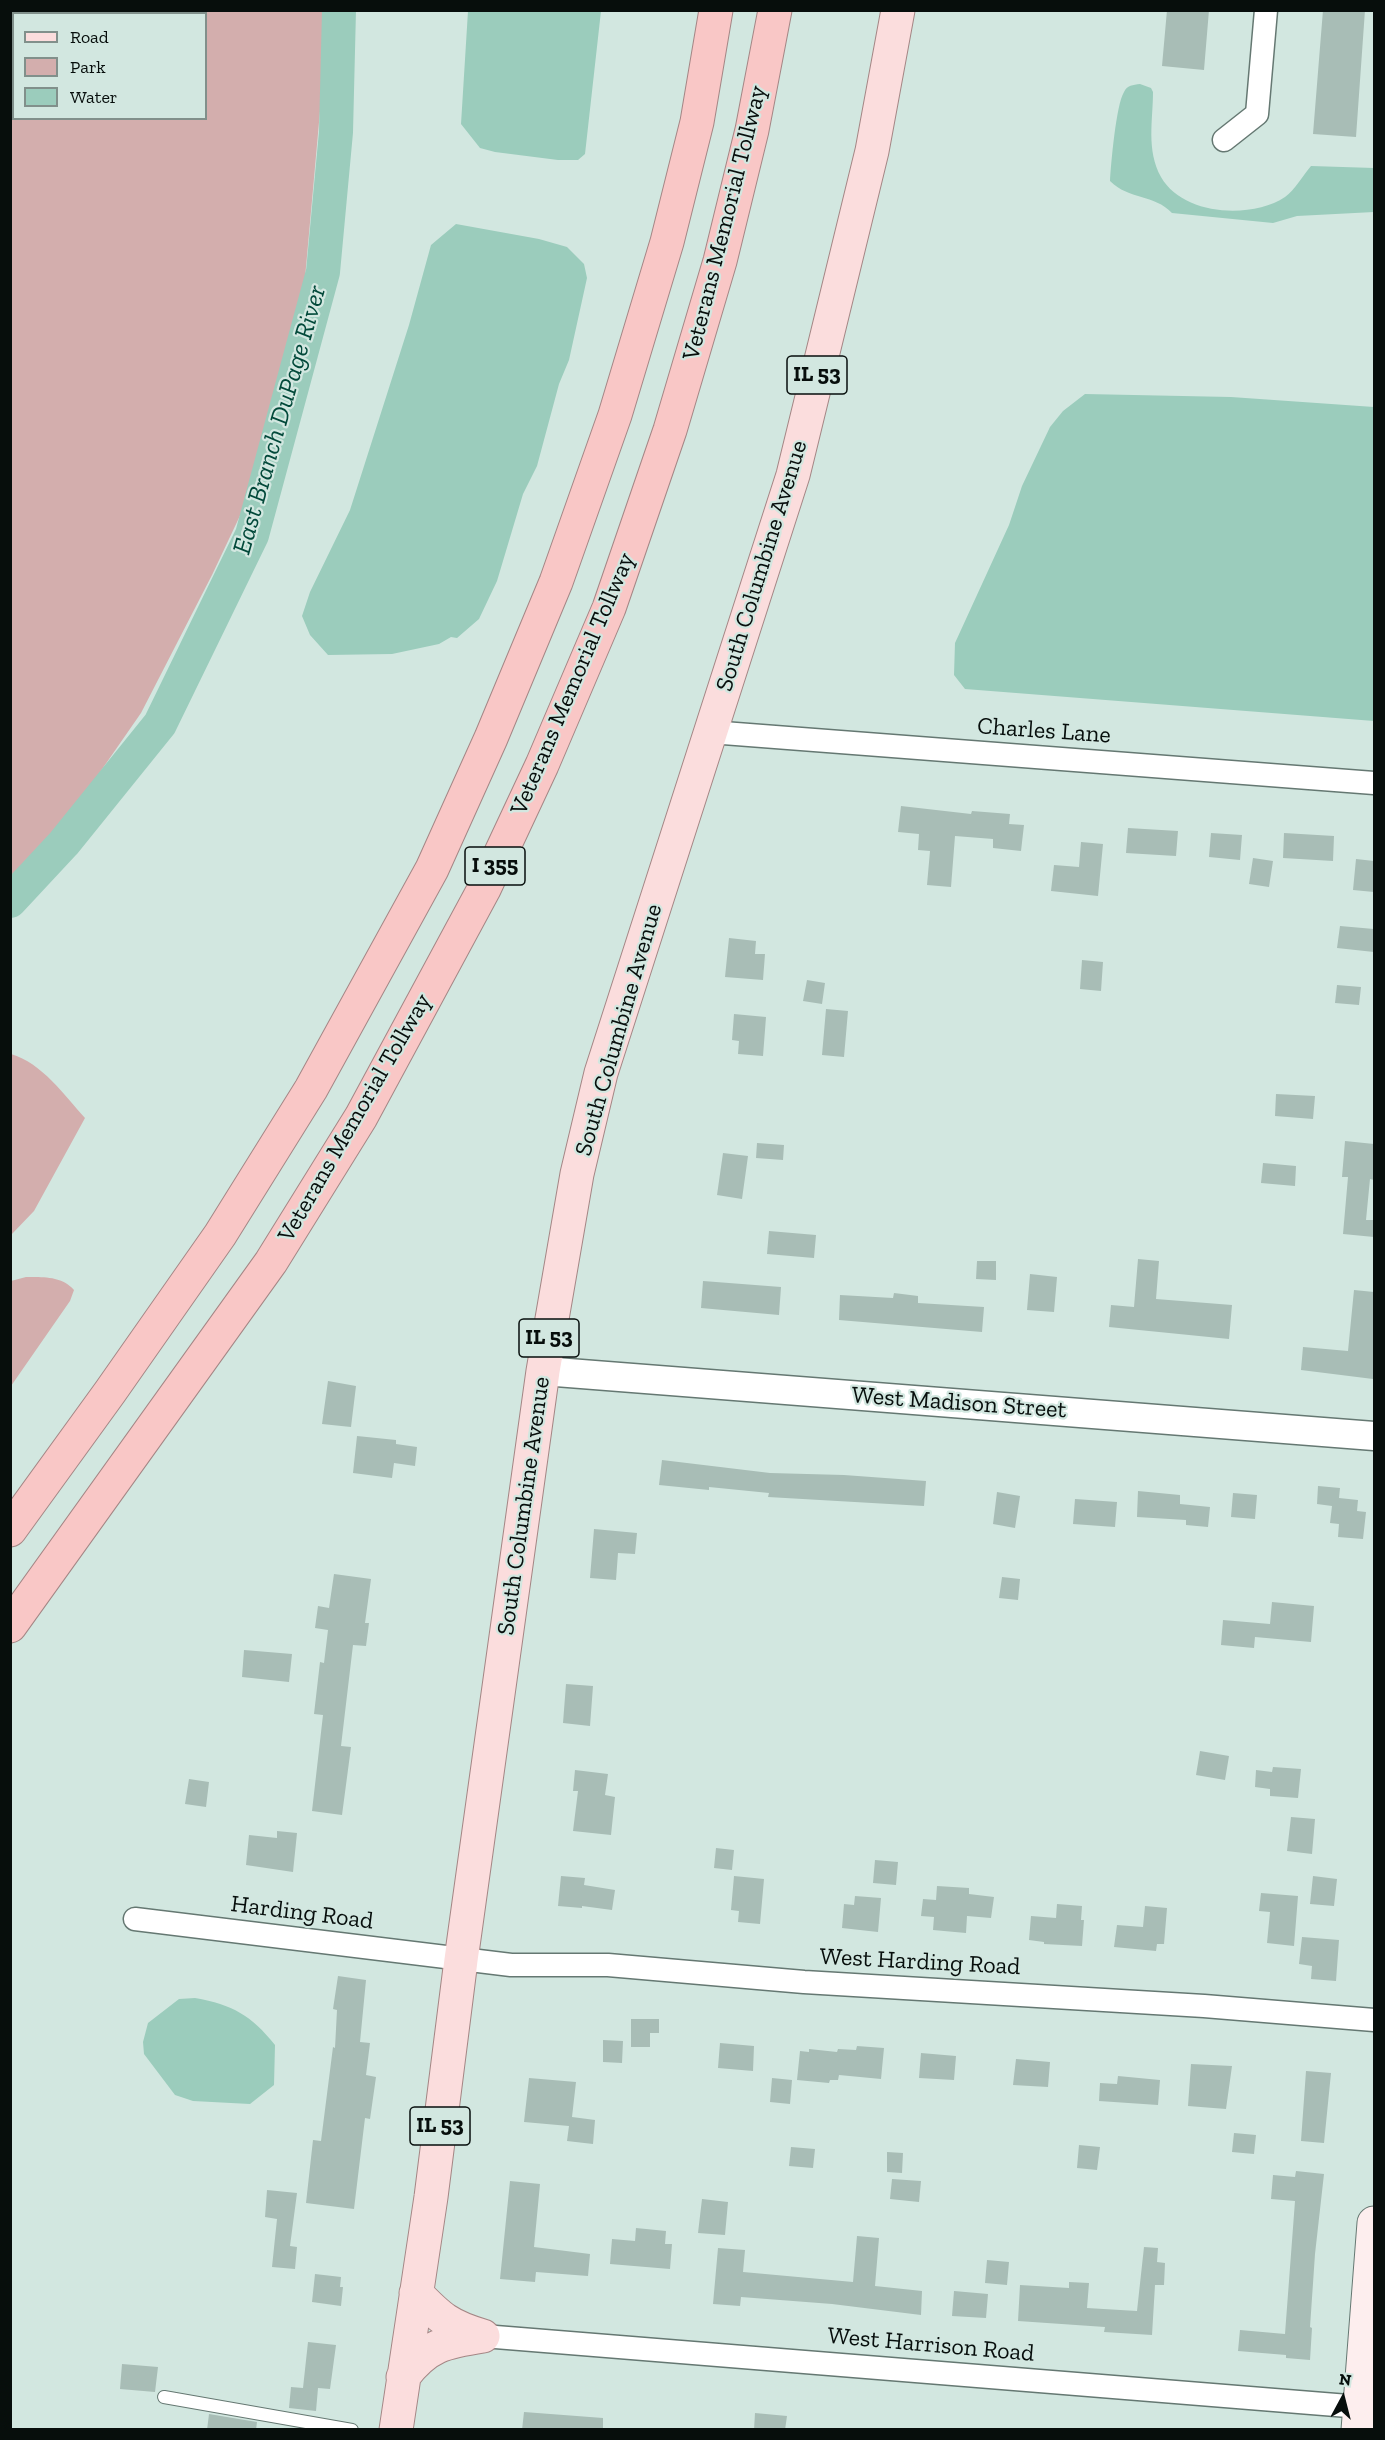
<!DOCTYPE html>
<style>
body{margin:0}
#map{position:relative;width:1385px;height:2440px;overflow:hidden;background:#d2e7e0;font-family:"Zilla Slab",serif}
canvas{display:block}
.frame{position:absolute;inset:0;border:12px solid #070e0c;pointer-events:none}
.legend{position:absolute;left:12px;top:12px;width:195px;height:108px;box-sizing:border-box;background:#d2e7e0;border:2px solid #81908b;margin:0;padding:8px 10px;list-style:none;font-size:18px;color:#070e0c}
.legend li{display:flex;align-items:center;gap:12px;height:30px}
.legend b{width:30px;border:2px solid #81908b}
.north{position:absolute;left:1313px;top:2368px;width:60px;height:60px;-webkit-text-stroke:4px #d2e7e0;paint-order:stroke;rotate:7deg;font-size:16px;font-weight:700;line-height:24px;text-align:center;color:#070e0c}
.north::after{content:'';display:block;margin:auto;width:21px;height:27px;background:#070e0c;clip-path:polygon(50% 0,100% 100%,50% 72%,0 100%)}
</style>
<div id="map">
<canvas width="1385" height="2440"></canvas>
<div class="frame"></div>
<ul class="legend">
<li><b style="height:8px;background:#fbdddd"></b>Road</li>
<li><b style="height:16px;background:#d3aead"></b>Park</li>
<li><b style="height:16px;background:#9bccbc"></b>Water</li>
</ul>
<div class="north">N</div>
</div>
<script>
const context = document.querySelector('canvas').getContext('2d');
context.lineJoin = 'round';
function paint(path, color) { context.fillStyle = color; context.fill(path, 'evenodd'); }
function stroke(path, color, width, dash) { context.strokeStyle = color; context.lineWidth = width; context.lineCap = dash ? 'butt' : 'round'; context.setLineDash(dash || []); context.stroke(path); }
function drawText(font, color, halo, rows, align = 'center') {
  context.font = font + ' "Zilla Slab",serif'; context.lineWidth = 4.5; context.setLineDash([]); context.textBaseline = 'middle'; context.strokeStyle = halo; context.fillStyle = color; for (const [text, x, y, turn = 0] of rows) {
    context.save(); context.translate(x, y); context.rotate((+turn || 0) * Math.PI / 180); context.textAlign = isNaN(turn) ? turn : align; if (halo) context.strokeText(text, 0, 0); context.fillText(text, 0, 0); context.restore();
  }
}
const green = new Path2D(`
 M11 10 325 11 322 89 305 278 293 358 254 486 212 575 141 713 89 788 11 885ZM14 14H206V118H14Z
 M11 1054C42 1063 64 1095 85 1118L34 1211 11 1235Z
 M26 1277C43 1277 62 1276 74 1290L70 1301 11 1386V1281Z`);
const water = new Path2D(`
 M468 11H601L585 154 578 160H558L495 152 480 148 461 124Z
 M1140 84 1151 88 1153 92C1153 120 1146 150 1161 177 1183 216 1252 219 1285 197 1295 190 1303 175 1311 166L1374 168V212L1297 216 1273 223 1172 213C1154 194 1129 200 1110 181 1111 164 1116 105 1124 92 1127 85 1133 85 1140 84Z
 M456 224 539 239 567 247 584 264 587 278 569 360 559 384 537 466 523 494 497 581 479 619 457 638 451 637 439 644 392 654 328 655 310 635 302 616 310 592 350 510 409 325 431 245Z
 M1085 394 1231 397 1374 407V721L965 689 954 675 955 643 1009 525 1022 486 1050 427 1063 411Z
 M195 1998C233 2005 251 2015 275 2045L274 2085 250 2104 193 2101 175 2095 144 2054 143 2042 148 2023 179 1999Z`);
const river = new Path2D(`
 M10 901 64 843 160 724 252 535 323 272 336 132 339 10`);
const building = new Path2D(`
 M1167 10H1209L1204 70 1162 66Z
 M1323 10H1365L1356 137 1313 134Z
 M901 806 971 814 972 811 1010 814 1009 824 1024 825 1021 851 993 848V839L955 836 951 887 927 885 930 851 918 850 919 834 898 832Z
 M1128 828 1178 831 1176 856 1126 853Z
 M1211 833 1242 835 1240 860 1209 857Z
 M1284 833 1334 836 1333 861 1283 858Z
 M1081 842 1103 844 1098 896 1051 891 1054 865 1079 867Z
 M1253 858 1273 861 1269 887 1249 884Z
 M1356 859 1374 861V892L1353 890Z
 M1340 926 1374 929V952L1337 948Z
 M729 938 756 941 755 954H765L763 980 725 977Z
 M1082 960 1103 962 1101 991 1080 989Z
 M807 980 825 983 822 1004 803 1001Z
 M1337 985 1361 987 1359 1005 1335 1003Z
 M826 1009 848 1011 844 1057 822 1055Z
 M734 1014 766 1017 763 1056 738 1054 739 1041 732 1040Z
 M1276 1094 1315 1096 1313 1119 1275 1116Z
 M1345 1141 1374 1144V1180L1370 1179 1366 1220H1374V1237L1343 1234 1348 1177H1342Z
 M757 1143 784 1145 783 1160 756 1158Z
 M723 1153 748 1156 742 1199 717 1195Z
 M1263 1163 1296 1166 1295 1186 1261 1183Z
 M769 1231 816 1235 814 1258 767 1254Z
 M1138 1259 1159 1261 1156 1299 1232 1305 1229 1339 1109 1327 1111 1305 1134 1307Z
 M977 1261H996V1280L976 1279Z
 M1030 1274 1057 1277 1054 1312 1027 1310Z
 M703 1281 781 1287 779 1315 701 1308Z
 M1354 1290 1374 1292 1373 1379 1301 1370 1303 1347 1348 1351Z
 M894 1293 918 1296V1303L984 1307 982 1332 839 1320 840 1295 893 1298Z
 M328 1381 356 1386 351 1427 322 1424Z
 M357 1436 396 1440V1444L417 1447 415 1466 394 1463 392 1478 353 1473Z
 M662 1460 770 1473 844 1475 926 1481 924 1506 768 1497 769 1493 709 1487V1490L659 1485Z
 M1318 1486 1340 1488 1339 1498 1358 1500 1357 1511 1366 1512 1363 1539 1338 1537 1339 1524 1330 1523 1332 1506 1317 1504Z
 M1138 1491 1180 1495V1504L1210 1507 1208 1527 1186 1525V1520L1137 1517Z
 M997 1492 1020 1496 1015 1528 993 1524Z
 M1233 1493 1257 1495 1255 1519 1231 1517Z
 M1075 1499 1117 1502 1115 1527 1073 1524Z
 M594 1529 637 1533 635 1554 618 1553 616 1580 590 1578Z
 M334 1574 371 1579 365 1623H369L366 1646 353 1645 341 1746 351 1747 342 1815 312 1811 323 1715 314 1714 320 1662 324 1663 328 1630 315 1628 318 1606 329 1608Z
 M1002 1577 1020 1579 1018 1600 999 1598Z
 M1272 1602 1314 1606 1311 1642 1255 1637 1254 1648 1221 1645 1223 1620 1270 1624Z
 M244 1650 292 1654 289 1682 242 1677Z
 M566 1684 593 1686 590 1726 563 1723Z
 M1200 1751 1229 1756 1225 1780 1196 1775Z
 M1273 1767 1301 1769 1298 1798 1270 1796V1789L1255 1787 1256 1770 1272 1772Z
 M575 1770 608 1774 605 1795 615 1797 611 1835 573 1831 578 1791H573Z
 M189 1779 209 1782 206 1807 185 1804Z
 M1291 1817 1315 1819 1312 1854 1287 1851Z
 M277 1831 297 1833 293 1872 246 1865 249 1835 277 1838Z
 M716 1848 734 1850 732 1870 714 1868Z
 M875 1860 898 1862 896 1885 873 1883Z
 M561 1876 585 1878 584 1885 615 1890 612 1910 582 1906V1908L558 1906Z
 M734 1876 764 1879 760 1924 738 1922 739 1911 731 1910Z
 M1313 1876 1337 1879 1334 1906 1310 1904Z
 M937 1886 969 1888V1894L994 1897 991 1918 967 1916 966 1933 933 1930 934 1917 921 1916 923 1899 936 1900Z
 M1261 1893 1298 1896 1294 1946 1267 1943 1270 1912 1259 1911Z
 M855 1896 881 1898 878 1932 842 1928 844 1904 854 1905Z
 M1057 1904 1082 1906 1081 1920H1084L1082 1946 1044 1944V1942L1029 1940 1031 1916 1056 1918Z
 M1145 1906 1167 1908 1164 1944H1157L1156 1951 1114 1947 1117 1925 1143 1927Z
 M1302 1937 1339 1940 1336 1981 1311 1979 1312 1966 1299 1964Z
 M338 1976 366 1980 360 2042 370 2043 366 2075 376 2077 370 2119 365 2118 354 2209 306 2203 313 2140 321 2141 333 2047 335 2048 337 2010 333 2009Z
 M631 2019H659V2033H650V2047H631Z
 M603 2040 623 2041 622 2063 603 2062Z
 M720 2043 754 2046 753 2071 718 2068Z
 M857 2046 884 2048 881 2079 839 2075 838 2080H830L829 2083 797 2080 800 2051 809 2052V2049L837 2052 838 2049 856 2050Z
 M921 2053 956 2056 954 2080 919 2078Z
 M1016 2059 1050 2062 1048 2087 1013 2085Z
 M1191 2064 1232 2066 1226 2109 1188 2106Z
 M1306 2071 1331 2073 1324 2143 1301 2141Z
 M1118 2076 1160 2080 1158 2105 1099 2101 1100 2083 1117 2084Z
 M529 2078 576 2082 572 2117 595 2120 593 2144 567 2141 569 2126 524 2122Z
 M772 2078 792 2080 790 2104 770 2102Z
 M1234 2133 1256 2135 1254 2154 1232 2152Z
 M1079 2145 1100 2147 1097 2170 1077 2168Z
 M791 2147 815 2149 813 2168 789 2166Z
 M887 2152 903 2153 902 2173 887 2172Z
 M1296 2171 1324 2174 1315 2254 1310 2327 1312 2328 1310 2360 1286 2358V2355L1238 2351 1240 2330 1285 2334 1295 2201 1271 2199 1273 2175 1295 2177Z
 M892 2179 921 2181 919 2202 890 2199Z
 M510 2181 540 2184 534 2247 590 2254 588 2276 536 2272 535 2282 500 2279Z
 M267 2190 297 2193 290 2246 297 2247 295 2269 272 2267 277 2219 265 2217Z
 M702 2199 728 2202 725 2235 698 2233Z
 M636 2228 666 2231 665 2244H672L670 2269 610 2264 612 2239 635 2241Z
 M857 2236 879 2238 875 2286 922 2291 921 2315 832 2304 741 2297 740 2306 713 2304 718 2248 745 2250 743 2272 853 2282Z
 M1144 2247 1158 2248 1157 2262 1165 2263 1164 2285H1155L1152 2335 1104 2332 1105 2327 1018 2321 1020 2285 1069 2288V2282L1089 2283 1087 2308 1137 2311Z
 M987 2260 1009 2262 1007 2285 985 2283Z
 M315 2274 341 2277 340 2287H343L341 2306 312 2302Z
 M954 2291 988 2294 986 2318 952 2316Z
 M308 2342 336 2345 330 2389 318 2388 316 2411 289 2408 291 2387 303 2388Z
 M122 2364 158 2367 155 2392 120 2389Z
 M524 2412 603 2418V2430H522Z
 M755 2413 787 2416 785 2430H754Z
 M209 2414 257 2422 256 2430H207Z`);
const service = new Path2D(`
 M164 2397 352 2430`);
const minor = new Path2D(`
 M1224 140 1257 114 1266 10
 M710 732 1374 783
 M135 1919 511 1965H608L804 1982 1204 2006 1374 2020
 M483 2336 1373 2408`);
const tertiary = new Path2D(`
 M543 1371 1374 1436`);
const secondary = new Path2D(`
 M1358 2430 1374 2223`);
const primary = new Path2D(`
 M416 2293C440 2318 449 2326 483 2336
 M403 2377C427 2345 445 2342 483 2336
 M396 2430 431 2197 461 1960 543 1371 577 1174 601 1073 793 475 872 151 898 10`);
const motorway = new Path2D(`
 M10 1530 110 1392 220 1235 311 1089 432 869 491 738 556 582 615 415 667 242 697 122 716 10
 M10 1626 271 1262 361 1117 484 889 542 765 609 608 670 430 720 261 752 130 775 10`);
const shields = [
 [817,375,60],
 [495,866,60],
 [549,1338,60],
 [440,2126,60]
];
const shieldNames = [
 ["IL 53",817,375],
 ["I 355",495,866],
 ["IL 53",549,1338],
 ["IL 53",440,2126]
];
const streetNames = [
 ["Veterans Memorial Tollway",725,223,-76],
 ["South Columbine Avenue",762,566,-73],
 ["Veterans Memorial Tollway",573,684,-67],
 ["Charles Lane",1044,731,4],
 ["South Columbine Avenue",619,1030,-74],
 ["Veterans Memorial Tollway",355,1118,-60],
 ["West Madison Street",959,1403,4],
 ["South Columbine Avenue",524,1506,-82],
 ["Harding Road",302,1913,7],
 ["West Harding Road",920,1962,3],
 ["West Harrison Road",931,2345,5]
];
const waterNames = [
 ["East Branch DuPage River",280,420,-74]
];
paint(green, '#d3aead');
paint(water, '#9bccbc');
stroke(river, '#9bccbc', 34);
paint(building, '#a8bdb6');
stroke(service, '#657872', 14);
stroke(minor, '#657872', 25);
stroke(tertiary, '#657872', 31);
stroke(secondary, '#657872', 35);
stroke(primary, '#a48685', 35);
stroke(motorway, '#a48685', 35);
stroke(service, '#fff', 12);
stroke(minor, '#fff', 22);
stroke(tertiary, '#fff', 28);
stroke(secondary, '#fdeeee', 33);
stroke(primary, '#fbdddd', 33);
stroke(motorway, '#f9c7c6', 33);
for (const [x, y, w] of shields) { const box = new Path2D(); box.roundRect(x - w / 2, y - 19, w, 38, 4.5); context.fillStyle = '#d2e7e0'; context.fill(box); stroke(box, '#070e0c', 1.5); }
drawText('bold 22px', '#070e0c', null, shieldNames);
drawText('24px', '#070e0c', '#d2e7e0', streetNames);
drawText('italic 26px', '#02493a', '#d2e7e0', waterNames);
</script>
